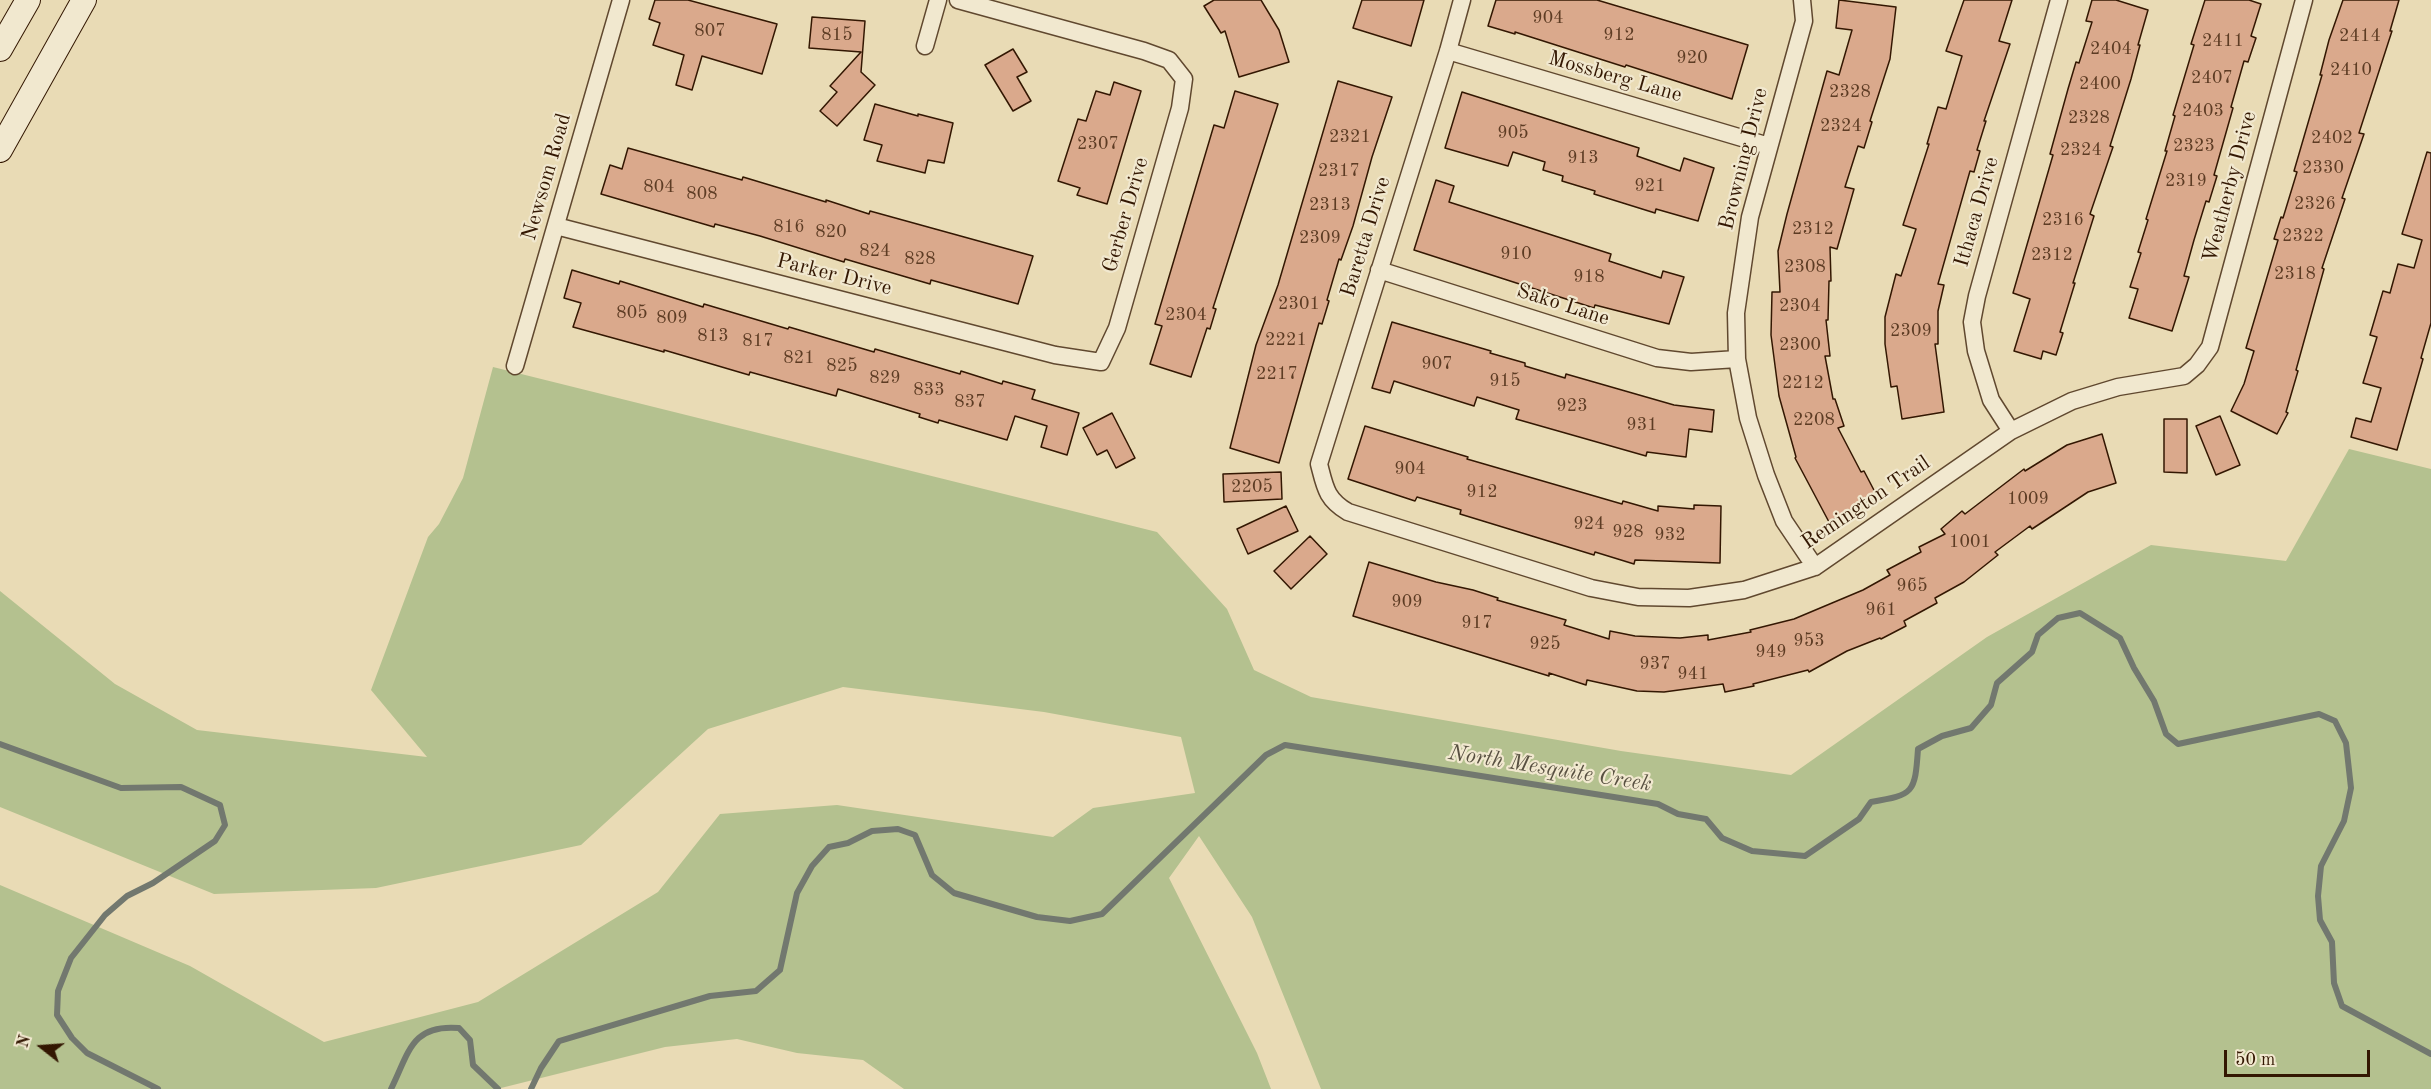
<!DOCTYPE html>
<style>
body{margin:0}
#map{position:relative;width:2431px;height:1089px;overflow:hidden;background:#e9dbb5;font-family:"Old Standard TT",serif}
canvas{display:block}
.north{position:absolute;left:12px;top:1017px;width:60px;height:60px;-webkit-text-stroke:4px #f1e8cf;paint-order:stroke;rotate:287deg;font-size:16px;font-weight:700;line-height:24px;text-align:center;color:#331702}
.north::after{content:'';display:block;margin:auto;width:21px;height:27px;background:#331702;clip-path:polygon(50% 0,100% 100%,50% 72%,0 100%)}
.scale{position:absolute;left:2224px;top:1050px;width:146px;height:27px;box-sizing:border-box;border:3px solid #331702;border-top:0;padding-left:8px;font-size:18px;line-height:21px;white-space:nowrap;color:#331702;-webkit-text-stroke:4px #f1e8cf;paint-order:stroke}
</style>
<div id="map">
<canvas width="2431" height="1089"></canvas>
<div class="north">N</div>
<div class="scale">50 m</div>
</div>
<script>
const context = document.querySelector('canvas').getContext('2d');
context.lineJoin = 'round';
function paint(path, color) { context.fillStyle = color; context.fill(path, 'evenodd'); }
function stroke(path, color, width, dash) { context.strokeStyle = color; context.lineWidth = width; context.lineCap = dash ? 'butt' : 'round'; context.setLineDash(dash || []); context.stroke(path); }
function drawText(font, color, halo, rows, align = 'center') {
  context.font = font + ' "Old Standard TT",serif'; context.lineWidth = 4.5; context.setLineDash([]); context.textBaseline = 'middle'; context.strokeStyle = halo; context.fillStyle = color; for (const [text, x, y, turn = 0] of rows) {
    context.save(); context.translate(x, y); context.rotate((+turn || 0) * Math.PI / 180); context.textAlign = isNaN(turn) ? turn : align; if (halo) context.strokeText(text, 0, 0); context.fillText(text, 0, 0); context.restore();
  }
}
const green = new Path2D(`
 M493 367 1157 532 1227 609 1254 670 1311 697 1621 751 1791 775 1987 637 2151 545 2286 561 2349 449 2431 469V1089H1321L1252 917 1199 836 1169 878 1257 1053 1271 1089H904L863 1060 797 1053 737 1039 665 1047 497 1089H0V885L190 966 324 1042 478 1002 658 892 720 814 837 805 1053 837 1093 808 1195 793 1181 737 1044 712 843 687 708 729 581 845 376 888 214 894 0 807V591L115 684 197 730 427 757 371 690 428 537 439 524 463 478Z`);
const stream = new Path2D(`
 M0 744 121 788 181 787 220 805 225 825 215 841 153 883 127 896 105 915 71 958 58 991 57 1015 72 1038 87 1053 158 1089
 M391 1089C409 1053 411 1024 459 1028L470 1040 473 1065 498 1089
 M531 1089 541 1068 559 1041 710 996 756 991 780 970 797 893 812 866 829 847 848 843 872 831 898 829 915 835 932 875 954 893 1037 917 1070 921 1102 914 1266 755 1285 745 1658 804 1678 814 1706 819 1722 838 1752 851 1805 856 1859 819 1871 802C1914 795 1915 793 1918 749L1942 736 1971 728 1991 705 1997 683 2032 652 2038 635 2058 618 2080 613 2120 638 2134 668 2154 701 2166 734 2178 744 2319 714 2335 721 2346 743 2351 788 2344 821 2321 866 2318 896 2320 920 2332 942 2334 983 2342 1006 2431 1054`);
const building = new Path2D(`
 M655 0H688L777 24 762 74 702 56 692 90 676 85 684 55 653 45 660 23 649 19Z
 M1214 0H1261L1279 30 1289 62 1239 77 1225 31 1221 33 1204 6Z
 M1362 0H1424L1411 46 1353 28Z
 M1496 0H1597L1748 45 1732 99 1626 65 1625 67 1515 32V34L1488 26Z
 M1839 0 1896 7 1890 59 1870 121 1872 122 1864 148 1858 146 1845 187 1854 189 1837 249 1830 247 1831 281H1829L1828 320H1826L1830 356H1825L1833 399H1835L1844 426 1838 428 1861 472 1864 471 1877 496 1829 522 1795 458 1796 457 1779 396 1771 335 1772 292H1780L1778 251 1787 214 1827 71 1839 75 1852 30 1836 28Z
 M1964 0H2012L1999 41 2010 44 1984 121H1986L1977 150 1980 151 1974 172 1970 171 1938 284 1944 285 1938 311V344H1935L1944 412 1902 419 1897 386 1891 387 1885 344V317L1896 274 1901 276 1916 229 1903 225 1929 144H1927L1938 107 1946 109 1962 56 1946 51Z
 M2092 0H2116L2148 10 2138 45H2140L2131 79 2110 146 2113 147 2090 214 2094 216 2073 283H2075L2060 332 2063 333 2056 355 2043 351 2041 359 2014 351 2030 299 2013 293 2053 155 2050 154 2068 89 2076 62 2079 63 2092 22 2086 21Z
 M2205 0H2249L2261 4 2251 36 2256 38 2248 62 2244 61 2231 107 2233 108 2214 175 2217 176 2209 202 2206 201 2194 240 2184 276 2189 277 2172 331 2129 318 2138 289 2130 287 2141 253 2138 252 2148 220 2146 219 2167 151H2165L2175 116 2173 115 2194 45 2191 44Z
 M2343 0H2399L2390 31H2392L2359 133 2364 134 2342 198 2345 199 2322 268 2324 269 2296 370 2298 371 2286 412 2288 413 2277 434 2231 411 2244 384 2254 351 2246 348 2278 240 2274 239 2281 217 2283 218 2297 172 2294 171 2322 75H2320L2329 40Z
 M812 17 865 21 861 72 875 85 837 126 820 111 837 92 830 86 861 52 809 48Z
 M1013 49 1027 72 1017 77 1031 101 1013 111 985 65Z
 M1338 81 1392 97 1372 157 1353 226 1341 260 1339 259 1327 300 1329 301 1322 324 1319 323 1279 463 1230 448 1256 345 1278 285Z
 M1114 82 1141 91 1107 204 1077 195 1080 188 1058 181 1078 119 1086 121 1096 91 1110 95Z
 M1235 91 1278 104 1213 308 1216 309 1210 329 1207 328 1191 377 1150 364 1162 326 1155 324 1214 125 1224 128Z
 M1462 92 1639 148 1637 156 1680 171 1684 158 1714 168 1698 221 1656 209 1655 213 1594 194 1595 191 1562 181 1563 176 1543 170 1545 162 1513 152 1508 166 1445 148Z
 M875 104 918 116V114L953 123 944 163 928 160 925 173 877 161 882 145 864 140Z
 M628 148 742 180 743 177 826 202V200L869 214 870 211 1033 256 1018 304 931 280 930 284 845 259 844 262 760 236 715 224 714 227 601 194 610 165 622 169Z
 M2427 152 2431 153V323L2421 358 2423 359 2397 450 2351 437 2356 418 2371 422 2381 388 2363 383 2377 337 2370 335 2383 291 2390 293 2398 264 2414 268 2422 240 2402 234Z
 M1436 180 1454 186 1449 202 1611 254 1609 261 1661 278 1663 271 1684 277 1669 324 1595 305 1594 308 1414 250Z
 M572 270 619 284 620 281 703 307 704 304 788 329 789 327 874 352 875 349 960 374 961 371 1002 384 1003 381 1035 390 1032 399 1079 413 1067 455 1041 447 1047 426 1015 416 1007 440 939 420 938 423 919 417 920 414 838 389 836 396 750 372 749 375 664 350V352L573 327 581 303 564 298Z
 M1392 322 1491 351 1490 353 1525 363V366L1565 378 1566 374 1674 405 1714 410 1712 432 1689 429 1686 457 1647 452 1646 456 1516 419 1519 410 1477 397 1474 406 1394 381 1390 393 1372 388Z
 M1112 413 1135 458 1116 468 1107 450 1097 455 1083 428Z
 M2220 416 2240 465 2216 475 2196 426Z
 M2164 419H2187V473L2164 472Z
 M1365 426 1468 457 1467 459 1622 504 1623 501 1658 511V506L1694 509V505L1721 506 1720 563 1635 560 1634 564 1595 552 1594 555 1460 514 1461 510 1417 497 1415 501 1348 479Z
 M2102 434 2116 483 2088 492 2032 529 2030 526 1995 552 1998 555 1964 582 1935 598 1937 603 1904 621 1906 626 1881 639 1880 638 1847 651 1809 672 1808 670 1753 684 1754 686 1725 692 1723 684 1664 692 1637 691 1587 680 1586 685 1549 673V676L1353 616 1369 562 1436 582 1473 590 1498 598 1497 600 1566 620 1564 625 1609 639 1610 631 1635 636 1680 638 1708 635V640L1751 632 1750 630 1794 619 1863 590 1890 575 1887 570 1921 552 1919 547 1945 534 1941 529 1962 511 1965 514 2024 469 2025 471 2067 445Z
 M1281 472 1282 499 1224 502 1223 474Z
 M1286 506 1298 531 1248 554 1237 529Z
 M1310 536 1327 554 1291 589 1274 571Z`);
const minor = new Path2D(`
 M1462 0 1448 51 1319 464C1325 487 1326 499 1348 512L1591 588 1638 597 1689 598 1744 590 1815 567 2011 431 2072 401 2118 387 2184 376 2197 365 2210 347 2304 0
 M1802 0 1804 21 1750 217 1736 313 1737 359 1748 418 1766 475 1784 521 1815 567
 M925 46 938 0
 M1448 51 1769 146
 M556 226 1055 355 1101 362 1117 328 1180 108 1184 79 1169 60 1144 51 958 0
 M1379 270 1657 358 1691 362 1737 359
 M515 366 621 0
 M2011 431 1991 400 1976 351 1972 322 1977 296 2059 0`);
const secondary = new Path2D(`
 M0 49 28 0
 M0 150 84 0`);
const numberNames = [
 ["904",1548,18],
 ["807",710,31],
 ["815",837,35],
 ["912",1619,35],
 ["2414",2360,36],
 ["2411",2223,41],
 ["2404",2111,49],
 ["920",1692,58],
 ["2410",2351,70],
 ["2407",2212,78],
 ["2400",2100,84],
 ["2328",1850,92],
 ["2403",2203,111],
 ["2328",2089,118],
 ["2324",1841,126],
 ["905",1513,133],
 ["2321",1350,137],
 ["2402",2332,138],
 ["2307",1098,144],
 ["2323",2194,146],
 ["2324",2081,150],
 ["913",1583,158],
 ["2330",2323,168],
 ["2317",1339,171],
 ["2319",2186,181],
 ["921",1650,186],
 ["804",659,187],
 ["808",702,194],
 ["2326",2315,204],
 ["2313",1330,205],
 ["2316",2063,220],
 ["816",789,227],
 ["2312",1813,229],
 ["820",831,232],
 ["2322",2303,236],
 ["2309",1320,238],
 ["824",875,251],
 ["910",1516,254],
 ["2312",2052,255],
 ["828",920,259],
 ["2308",1805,267],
 ["2318",2295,274],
 ["918",1589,277],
 ["2301",1299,304],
 ["2304",1800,306],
 ["805",632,313],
 ["2304",1186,315],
 ["809",672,318],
 ["2309",1911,331],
 ["813",713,336],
 ["2221",1286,340],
 ["817",758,341],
 ["2300",1800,345],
 ["821",799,358],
 ["907",1437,364],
 ["825",842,366],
 ["2217",1277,374],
 ["829",885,378],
 ["915",1505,381],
 ["2212",1803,383],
 ["833",929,390],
 ["837",970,402],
 ["923",1572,406],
 ["2208",1814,420],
 ["931",1642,425],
 ["904",1410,469],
 ["2205",1252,487],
 ["912",1482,492],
 ["1009",2028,499],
 ["924",1589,524],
 ["928",1628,532],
 ["932",1670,535],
 ["1001",1970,542],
 ["965",1912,586],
 ["909",1407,602],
 ["961",1881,610],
 ["917",1477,623],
 ["953",1809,641],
 ["925",1545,644],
 ["949",1771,652],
 ["937",1655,664],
 ["941",1693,674]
];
const streetNames = [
 ["Mossberg Lane",1615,77,16],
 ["Browning Drive",1744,159,-76],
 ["Newsom Road",547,177,-74],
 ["Weatherby Drive",2230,187,-75],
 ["Ithaca Drive",1977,212,-74],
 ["Gerber Drive",1126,215,-74],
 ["Baretta Drive",1366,237,-73],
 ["Parker Drive",834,275,14],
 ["Sako Lane",1563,305,18],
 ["Remington Trail",1866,503,-34]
];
const waterNames = [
 ["North Mesquite Creek",1550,769,9]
];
paint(green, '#b4c18f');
stroke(stream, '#72786f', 6);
paint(building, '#daa98c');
stroke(building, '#331702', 1.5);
stroke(minor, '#60482f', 19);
stroke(secondary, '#331702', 26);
stroke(minor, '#f1e8cf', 16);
stroke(secondary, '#f1e8cf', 24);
drawText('18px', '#5d3c24', null, numberNames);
drawText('21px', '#331702', '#f1e8cf', streetNames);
drawText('italic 22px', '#585041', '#f1e8cf', waterNames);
</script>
